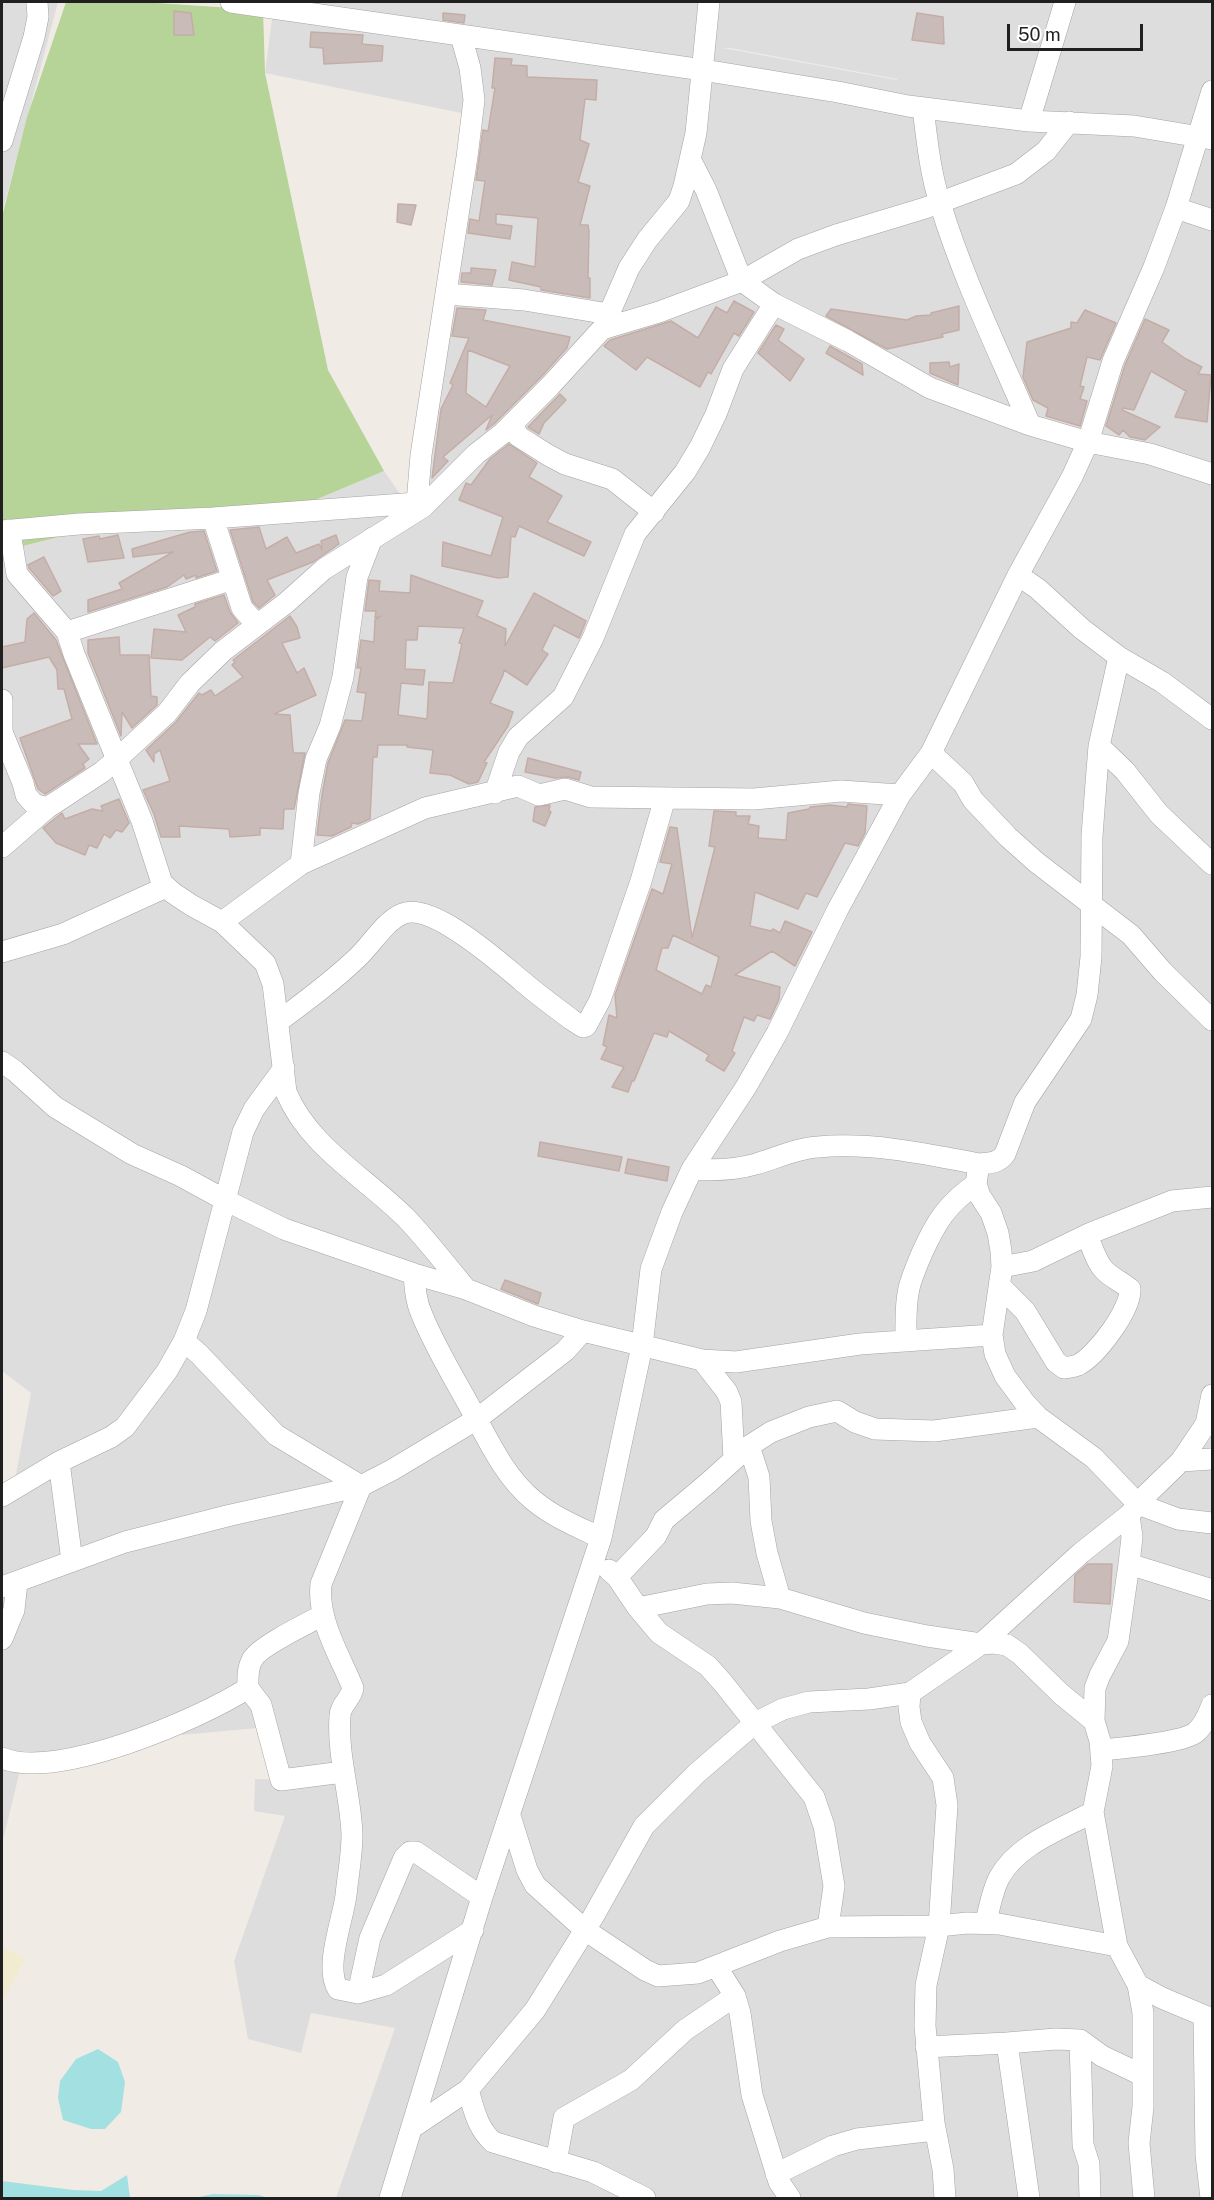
<!DOCTYPE html>
<style>
body{margin:0}
#map{position:relative;width:1214px;height:2200px;overflow:hidden;background:#f1ebe5;font-family:"Public Sans",sans-serif}
canvas{display:block}
.frame{position:absolute;inset:0;border:3px solid #202020;pointer-events:none}
.scale{position:absolute;left:1007px;top:24px;width:136px;height:27px;box-sizing:border-box;border:3px solid #202020;border-top:0;padding-left:8px;font-size:18px;line-height:21px;white-space:nowrap;color:#202020;-webkit-text-stroke:4px #fff;paint-order:stroke}
</style>
<div id="map">
<canvas width="1214" height="2200"></canvas>
<div class="frame"></div>
<div class="scale">50 m</div>
</div>
<script>
const context = document.querySelector('canvas').getContext('2d');
context.lineJoin = 'round';
function paint(path, color) { context.fillStyle = color; context.fill(path, 'evenodd'); }
function stroke(path, color, width, dash) { context.strokeStyle = color; context.lineWidth = width; context.lineCap = dash ? 'butt' : 'round'; context.setLineDash(dash || []); context.stroke(path); }
const residential = new Path2D(`
 M2 2H58L2 213Z
 M270 2H1212V2198H336L395 2028 311 2013 301 2053 248 2039 234 1961 285 1816 254 1811 255 1779 281 1780 268 1727 182 1735 180 1724 21 1766 3 1840H2V1504L12 1496 31 1393 2 1371V547L8 550 107 525 277 516 384 471 412 511 476 116 265 73 274 3ZM723 48H730L897 79V80Z`);
const farmland = new Path2D(`
 M2 1947 26 1958 2 2003Z`);
const forest = new Path2D(`
 M66 2H141L263 10 265 73 328 370 384 471 277 516 107 525 7 550 2 547V217L27 117Z`);
const water = new Path2D(`
 M98 2049 118 2062 125 2082 121 2112 105 2129H91L63 2120 58 2098 60 2081 76 2059Z
 M127 2175 130 2198H2V2181L73 2190 101 2191Z
 M213 2194 258 2195 269 2198H194Z`);
const building = new Path2D(`
 M174 11 191 13 194 35H174Z
 M443 13 465 15 464 23 443 20Z
 M917 13 943 17 944 44 912 40Z
 M311 32 363 35 362 44 383 46 382 61 324 64 323 48 310 47Z
 M495 58 512 59 511 65 527 66V77L597 80 596 100 585 99 580 140 589 144 578 182 590 186 580 225H588L589 231 588 278H590V298L541 290V287L509 280 512 262 535 267 538 218 496 214V224L512 226 510 239 468 233 470 219 479 221 485 181 476 180 483 130 488 131 495 88H492Z
 M398 204 416 205 411 225 397 222Z
 M471 268 496 270 492 285 461 282 462 273H471Z
 M734 301 754 312 739 336 734 333 711 374 708 372 700 387 647 357 636 370 604 346 610 340 671 321 698 338 716 307 727 313Z
 M959 306V330L942 334 943 337 887 349 826 316 831 309 907 320 916 316 931 315V313Z
 M457 308 486 310 483 320 570 337 567 348 541 377 495 423 486 430 492 415 443 457 448 461 432 478 441 409 453 385 450 383 469 338 452 336ZM468 350 510 366 486 407 466 393Z
 M1085 310 1116 323 1100 360 1087 357 1080 386 1084 387 1080 399 1087 401 1080 426 1046 416 1048 408 1033 400 1023 377 1027 342 1071 328V322L1077 323Z
 M1145 319 1169 330 1162 342 1186 359 1202 367 1198 374 1211 375 1207 422 1175 417 1186 391 1151 371 1134 410 1123 408 1122 410 1160 427 1145 440 1130 437 1123 430 1119 435 1106 426 1125 365Z
 M776 325 784 329 778 340 804 359 790 381 758 353Z
 M830 346 862 364 863 375 826 353Z
 M949 362 950 367 959 364 958 385 930 373V363Z
 M560 394 566 400 544 423 539 434 528 427Z
 M509 444 537 463 529 477 562 496 547 522 591 542 584 556 519 526 515 537 511 536 508 577 498 578 442 566 443 542 491 556 503 517 459 500 466 483 471 485 490 459Z
 M259 527 266 549 287 537 296 553 319 544 322 550 321 541 336 535 339 544 313 562 267 580 275 595 259 608 253 602 230 530Z
 M204 531 217 571 196 578V575L186 579 184 575 167 587 88 612V600L122 589 119 583 173 552 133 557 132 549 190 532Z
 M118 535 124 558 88 562 83 539 99 536 100 539Z
 M44 557 61 591 53 596 29 568 28 565Z
 M411 575 483 601 477 616 506 629 505 646 534 593 586 621 579 638 554 625 542 650 548 654 527 685 504 670 503 675 490 703 513 712 508 726 484 762 487 763 478 782 469 784 450 775 430 773 433 750 407 747V745H378L377 757H373L370 819 358 824 352 823 351 827 332 836 317 835 322 795 328 763 345 720 362 721 366 693 357 692 361 668H357L361 640 374 642 375 620 381 616 375 618 376 611H365L369 580 380 581 379 591 410 593ZM418 626 464 628 459 643 462 644 453 683 429 682 427 719 398 715 401 683 423 685 425 670 405 669 406 640H417Z
 M224 595 230 612 238 623 215 641 210 637 182 660 151 658 154 629 186 632 178 615 195 607V604Z
 M34 613 56 640 97 744H78L89 759 83 764 85 768 45 794 38 789 20 738 72 719 64 689H58L57 670 49 657 2 668V647L25 642 27 619Z
 M290 616 297 627 300 638 282 643 297 673 304 668 316 695 274 714 290 715 293 751 294 753H305L294 809H284L283 829 260 828V835L230 837 229 829 179 826 180 837H161L154 814 143 790 170 781 160 750 154 754V762L146 750 176 722 199 693 202 695 211 690 215 696 243 677 232 665 235 662 233 660Z
 M119 637 120 655H149L151 696 157 697V705L132 728 122 712 121 736 88 653V640Z
 M528 758 581 772 579 780 568 777 555 778 525 772Z
 M119 799 129 823 122 832 116 830 110 838 104 834 97 848 89 845 85 855 56 843 43 828 62 813 65 819 92 809 103 811 101 806Z
 M848 804 867 806 865 833 858 846 845 843 817 897 806 893 798 909 755 892 750 926 771 931 773 929 780 933 785 921 812 932 795 966 772 951 735 975 780 987 779 999 770 1019 757 1015 754 1021 744 1017 732 1051 735 1053 724 1071 706 1060 709 1055 669 1031 667 1037 654 1033 634 1081H632L628 1092 612 1087 624 1067 601 1059 607 1047 603 1045 609 1015 617 1018 615 995 652 889 663 894 672 864 660 862 670 827 677 828 692 938 715 847 709 846 714 811 736 812V816H750L748 824 759 826 758 838 786 840 788 813 809 809 810 807 830 805 847 807ZM673 935 719 957 711 987 706 985 702 994 656 970 662 948H668Z
 M550 805 549 811 551 812 545 826 533 821 535 807Z
 M540 1142 622 1157 619 1171 538 1156Z
 M628 1159 669 1167 667 1181 625 1173Z
 M505 1280 541 1293 538 1304 501 1289Z
 M1088 1564H1112L1110 1604 1074 1602 1075 1575Z`);
const street = new Path2D(`
 M231 2 703 70 838 92 908 106 1029 121 1134 126 1212 139
 M923 108C927 140 930 172 940 203 963 279 999 352 1030 425
 M1029 121 1065 2
 M2 141 34 37 38 17 37 2
 M690 159 706 190 742 281 774 304 848 341 930 388 1030 425 1088 442 1150 454 1212 474
 M1176 208 1212 220
 M446 294 524 300 609 314 629 268 647 240 679 201 684 186 696 133 709 2
 M512 424 518 436 548 455 565 464 612 479 654 512
 M417 503 421 455 467 157 474 100 470 68 461 36
 M213 518 242 608 257 625
 M8 530 11 538 17 574 67 632 74 654 142 821 162 883 173 893 191 905 222 922 265 963 273 984 286 1092C309 1147 365 1177 406 1218 427 1240 446 1265 466 1289
 M2 531 79 524 213 518 417 503 423 507
 M1018 575 1038 589 1082 629 1119 657 1162 682 1212 719
 M67 632 233 579
 M1119 657 1099 746 1096 783 1092 836 1091 957 1087 995 1081 1019 1025 1102 1005 1154C999 1163 990 1163 979 1164L976 1184 980 1196 991 1213 998 1233 1001 1251 1002 1267 992 1335 995 1354 1005 1376 1025 1403 1038 1417 1094 1458 1138 1504 1178 1519 1212 1523
 M2 700V732L23 783 26 795 34 804 47 808
 M1099 746 1125 771 1159 814 1212 864
 M931 753 963 783 973 800 1008 837 1036 862 1131 935 1163 972 1212 1020
 M495 793 509 752 518 737 563 697 593 638 635 534 685 472 700 447 716 414 733 369 774 304
 M2 847 47 808 102 772 116 760 167 713 190 683 223 651 286 603 324 569 423 507 476 454 503 433 550 386 602 329 659 312 742 281 798 249 836 235 925 208 1016 174 1046 151 1069 122
 M301 864 309 793 316 759 330 726 343 677 357 577 372 538
 M222 922 301 864 425 808 518 786 539 795 565 789 591 797 754 799 841 791 900 795
 M2 952 63 934 166 887
 M279 1021C306 1001 333 981 357 958 372 944 384 922 402 914 432 901 500 963 522 981 538 995 555 1007 572 1020L583 1027 586 1026 600 1000 641 881 665 798
 M2 1062 15 1071 55 1107 132 1154 181 1176 225 1200 284 1229 414 1274 466 1289 534 1316 583 1331 702 1360 736 1362 860 1344 992 1335
 M692 1169C715 1171 735 1170 756 1164 777 1158 797 1148 818 1147 872 1142 927 1154 979 1164
 M1002 1267 1033 1261 1091 1233 1172 1201 1212 1197
 M414 1274C415 1288 416 1302 422 1315 435 1347 454 1378 471 1409 489 1441 504 1476 533 1500 553 1517 578 1527 601 1538
 M999 1285 1025 1311 1056 1362 1064 1368C1069 1367 1073 1367 1078 1365 1096 1356 1131 1310 1130 1289 1122 1282 1112 1278 1105 1271 1096 1262 1092 1246 1087 1235
 M906 1340C906 1323 905 1305 909 1288 912 1276 917 1265 922 1253 936 1222 947 1204 976 1184
 M184 1341 199 1354 276 1435 361 1486 321 1584C317 1620 340 1656 353 1688 351 1699 340 1705 340 1716 337 1756 351 1796 352 1835 352 1855 348 1875 346 1895 343 1920 324 1967 338 1989L358 1993 386 1985 473 1930
 M702 1360 727 1392 731 1402 734 1459
 M749 1446 759 1477 761 1521 767 1553 780 1598
 M1181 1461 1212 1459
 M59 1462 72 1561
 M2 1496 59 1462 111 1437 125 1427 167 1371 184 1341 196 1311 243 1132 254 1109 284 1068
 M1129 1564 1212 1590
 M609 1570 617 1577 638 1608 659 1633 708 1666 723 1683 814 1797 824 1826 834 1886 828 1927
 M617 1577 656 1536 664 1520 708 1483 749 1446 771 1432 809 1417 837 1411 855 1422 875 1429 934 1431 1038 1417
 M2 1587 125 1542 231 1515 361 1486 392 1470 477 1419 565 1351 583 1331
 M638 1608 707 1594 732 1593 780 1598 864 1623 927 1636 981 1644 1081 1553 1129 1515 1147 1494 1181 1461 1206 1424 1212 1395
 M2 1639 14 1610 17 1582
 M248 1688 261 1705 281 1780 343 1772
 M910 1693 909 1707 911 1722 920 1743 943 1778 947 1805 939 1926 926 1985 925 2026 934 2123 943 2169 945 2198
 M1101 1750C1122 1748 1180 1743 1195 1733 1204 1726 1208 1715 1212 1705
 M2 1758C56 1781 200 1719 248 1688 248 1678 247 1669 252 1660 258 1647 308 1623 323 1615
 M1093 1812 1117 1946
 M510 1816 527 1870 535 1885 585 1930 645 1970 658 1976 698 1973 780 1941 828 1927 939 1926 967 1923 999 1924 1117 1946 1138 1985 1162 1998 1212 2019
 M986 1923C989 1908 992 1892 999 1878 1017 1844 1062 1829 1093 1812L1102 1766 1100 1741 1094 1721 1095 1688 1100 1675 1118 1641 1129 1564 1132 1537 1129 1515
 M716 1966 735 1996 740 2013 752 2095 779 2182 790 2198
 M1138 1985 1143 2013V2107L1139 2143 1144 2198
 M358 1993 370 1938 404 1858 410 1852H416L482 1897
 M1204 2016 1206 2155 1211 2198
 M1080 2040 1083 2145 1089 2164 1090 2198
 M1007 2043 1056 2039 1080 2040 1102 2056 1142 2075
 M926 2047 1007 2043 1029 2198
 M413 2127 468 2090
 M556 2162 564 2118 631 2080 685 2030 735 1996
 M776 2174 833 2146 857 2139 935 2130
 M390 2198 482 1897 601 1538 642 1346 651 1269 672 1212 692 1169 746 1087 777 1033 838 909 900 795 931 753 1018 575 1072 477 1088 442 1113 361 1154 267 1176 208 1212 91
 M645 2198 593 2172 493 2142C477 2128 474 2109 468 2090L535 2010 593 1917 644 1826 697 1773 755 1723 783 1709 809 1702 869 1699 910 1693 981 1644 994 1643 1007 1645 1020 1654 1061 1694 1094 1721`);
paint(residential, '#dedddd');
paint(farmland, '#f1ecd0');
paint(forest, '#b6d398');
paint(water, '#a3e0e1');
paint(building, '#c9bcb8');
stroke(building, '#c4ada7', 1.5);
stroke(street, '#a4a4a4', 22);
stroke(street, '#fff', 21);
</script>
